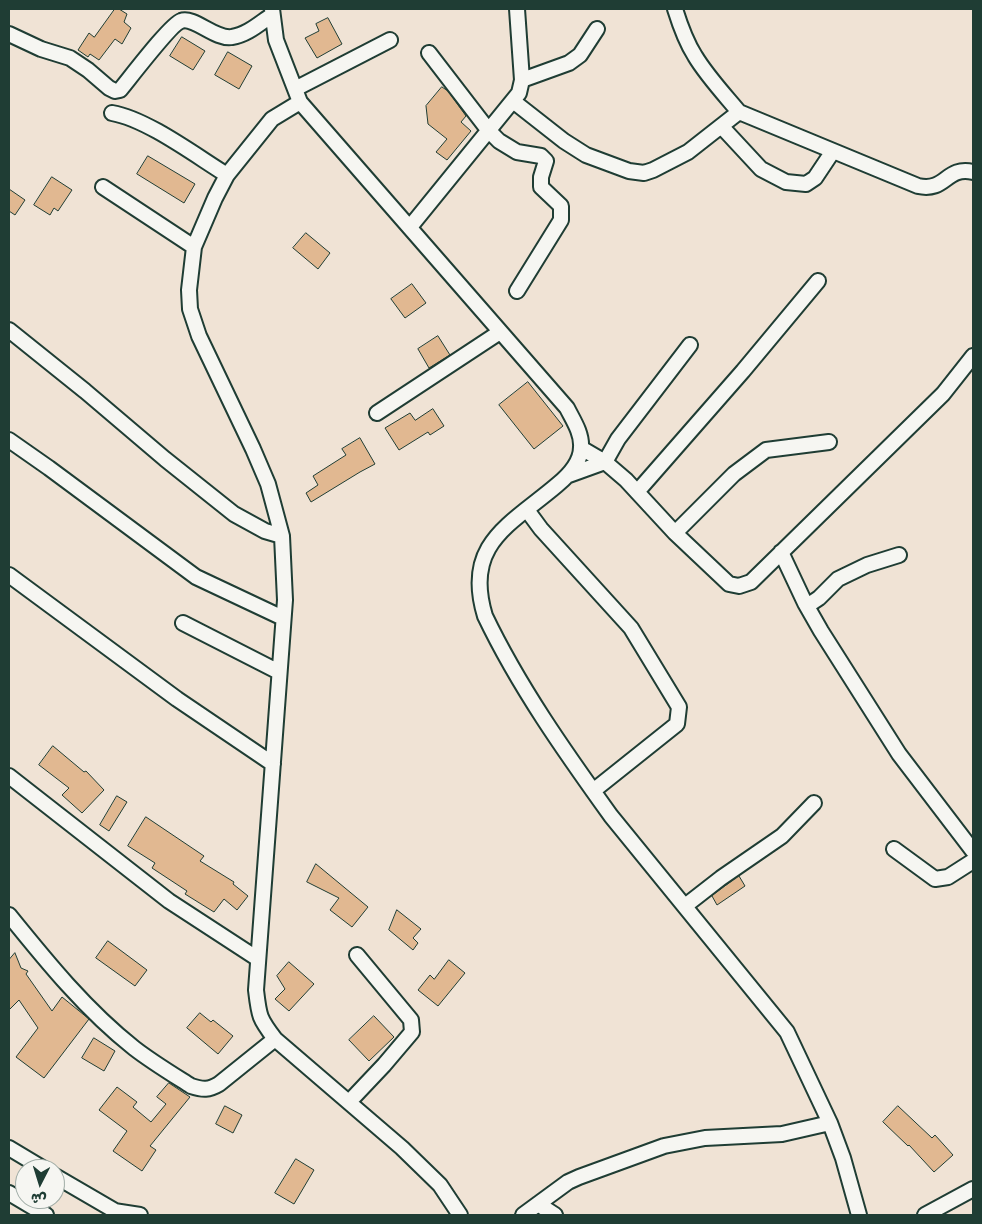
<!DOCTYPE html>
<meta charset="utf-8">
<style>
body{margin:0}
#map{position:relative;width:982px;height:1224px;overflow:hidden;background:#f0e3d5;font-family:"Architects Daughter","Playpen Sans Arabic",sans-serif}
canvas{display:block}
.frame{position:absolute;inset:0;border:10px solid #1f3d34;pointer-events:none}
.north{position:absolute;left:15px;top:1159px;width:50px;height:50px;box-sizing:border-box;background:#f6f6f2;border:1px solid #a0aca6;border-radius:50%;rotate:185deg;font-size:14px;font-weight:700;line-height:20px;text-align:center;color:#1f3d34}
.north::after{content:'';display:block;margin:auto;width:18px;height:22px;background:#1f3d34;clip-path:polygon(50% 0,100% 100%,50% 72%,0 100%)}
</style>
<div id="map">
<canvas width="982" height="1224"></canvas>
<div class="frame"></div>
<div class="north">ش</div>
</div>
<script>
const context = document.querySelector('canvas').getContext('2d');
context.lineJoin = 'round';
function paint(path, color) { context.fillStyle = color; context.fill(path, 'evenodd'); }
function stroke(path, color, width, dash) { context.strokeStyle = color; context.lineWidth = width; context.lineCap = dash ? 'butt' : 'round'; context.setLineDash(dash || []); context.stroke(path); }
const building = new Path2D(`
 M115 9H119L127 14 124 22 131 28 122 44 115 39 99 60 90 54 88 57 78 50 89 33 94 37Z
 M328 18 342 44 317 58 305 38 319 31 316 24Z
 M182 37 205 51 193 70 170 56Z
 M228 52 252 66 239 89 215 75Z
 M442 87 448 91 466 116 461 122 471 131 447 160 436 152 447 139 428 124 426 106Z
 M148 156 195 184 184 203 137 174Z
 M52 177 72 190 58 211 54 208 50 215 34 205Z
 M9 189 25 200 15 215 9 211Z
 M306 233 330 253 318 269 293 248Z
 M412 284 426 303 405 318 391 299Z
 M438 336 450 355 429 368 418 349Z
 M528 382 563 426 534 449 499 405Z
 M433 409 444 426 430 435 428 432 399 450 385 428 410 413 415 420Z
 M360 438 375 464 360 472 311 502 306 493 318 485 313 476 346 455 342 449Z
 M53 746 84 772 86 771 104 790 82 813 62 795 69 788 39 765Z
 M117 796 127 802 109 831 100 825Z
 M146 817 204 856 200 861 234 882 233 884 248 896 237 910 224 899 214 912 185 894 187 891 152 868 155 863 128 846Z
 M316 864 368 907 352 927 330 910 339 898 307 882Z
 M739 876 745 886 717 905 712 896Z
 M397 910 421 929 413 938 418 943 413 950 389 930Z
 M108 941 147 970 135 986 96 958Z
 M15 953 21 968 28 971 26 974 52 1011 62 997 89 1019 44 1078 16 1057 38 1028 19 1000 9 1010V960Z
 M449 960 465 973 438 1006 418 990 430 975 434 979Z
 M289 962 314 984 289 1011 275 999 285 989 277 976Z
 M200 1013 211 1022 213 1020 233 1036 218 1054 187 1028Z
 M374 1016 394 1037 369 1061 349 1040Z
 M94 1038 115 1051 104 1071 82 1058Z
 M169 1083 190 1097 150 1146 156 1150 142 1171 113 1151 127 1131 99 1110 117 1087 137 1102 133 1107 151 1122 166 1104 157 1097Z
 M225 1106 242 1115 233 1133 216 1124Z
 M898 1106 932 1138 935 1135 953 1155 934 1172 909 1145 908 1146 883 1122Z
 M296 1159 314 1170 294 1204 275 1193Z`);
const minor = new Path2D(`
 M272 9 276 40 300 102 567 408C573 420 582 433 581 447 581 462 568 476 557 485 510 525 463 544 485 616 519 687 565 752 611 816L787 1032 830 1123 843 1158 859 1215
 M675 9C680 25 686 42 695 56 707 76 724 94 739 112L918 186C947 192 945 166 973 172
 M9 34 41 49 70 58 88 70 109 88 115 91 120 90C130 78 171 24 181 21 194 16 215 40 232 37 247 35 260 23 272 15
 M429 53 489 131 499 141 517 152 541 156 546 161 541 177V187L561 206V220L517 291
 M522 80 569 63 580 55 597 29
 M295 89 390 40
 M513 101 564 141 586 155 629 171 644 173 653 170 688 152 739 112
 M300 102 272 119 227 175 215 198 194 247 189 290 190 309 199 336 253 449 268 484 282 536 285 600 256 990C259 1016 259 1018 275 1039L402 1148 440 1185 460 1215
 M112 113C147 119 196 156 227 175
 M722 127 761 169 786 182 806 184 815 178 833 151
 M103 187 194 247
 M410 227 519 93 522 80 517 9
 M9 330 85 391 165 459 234 514 265 531 282 536
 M377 413 500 332
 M9 440 49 468 196 577 283 618
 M581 448 605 462 626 480 675 533 729 584 739 586 751 582 943 394 973 356
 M569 475 605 462 618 439 690 345
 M637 492 743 371 818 281
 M527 510 541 529 631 628 679 707 677 724 593 791
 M675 533 734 474 766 450 829 442
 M781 552 805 603 821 631 899 754 973 851
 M9 575 177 699 273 764
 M807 606 819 598 838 579 867 565 899 555
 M183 623 279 672
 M9 776 169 901 258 959
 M894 849 935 879 948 877 973 861
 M685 906 721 878 782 836 814 803
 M9 915C47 962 86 1010 134 1048 152 1062 172 1074 191 1086 203 1090 209 1090 219 1084L275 1039
 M349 1102 384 1065 412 1032 411 1020 357 955
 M9 1148 44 1169
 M55 1176 122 1215
 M9 1193 46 1215
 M538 1204 555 1215
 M114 1211 140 1215
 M523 1215 568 1182 579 1177 664 1146 705 1138 782 1134 830 1123
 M925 1215 973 1189`);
paint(building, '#e1b891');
stroke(building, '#1f3d34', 1);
stroke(minor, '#1f3d34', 18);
stroke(minor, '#f6f6f2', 14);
</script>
